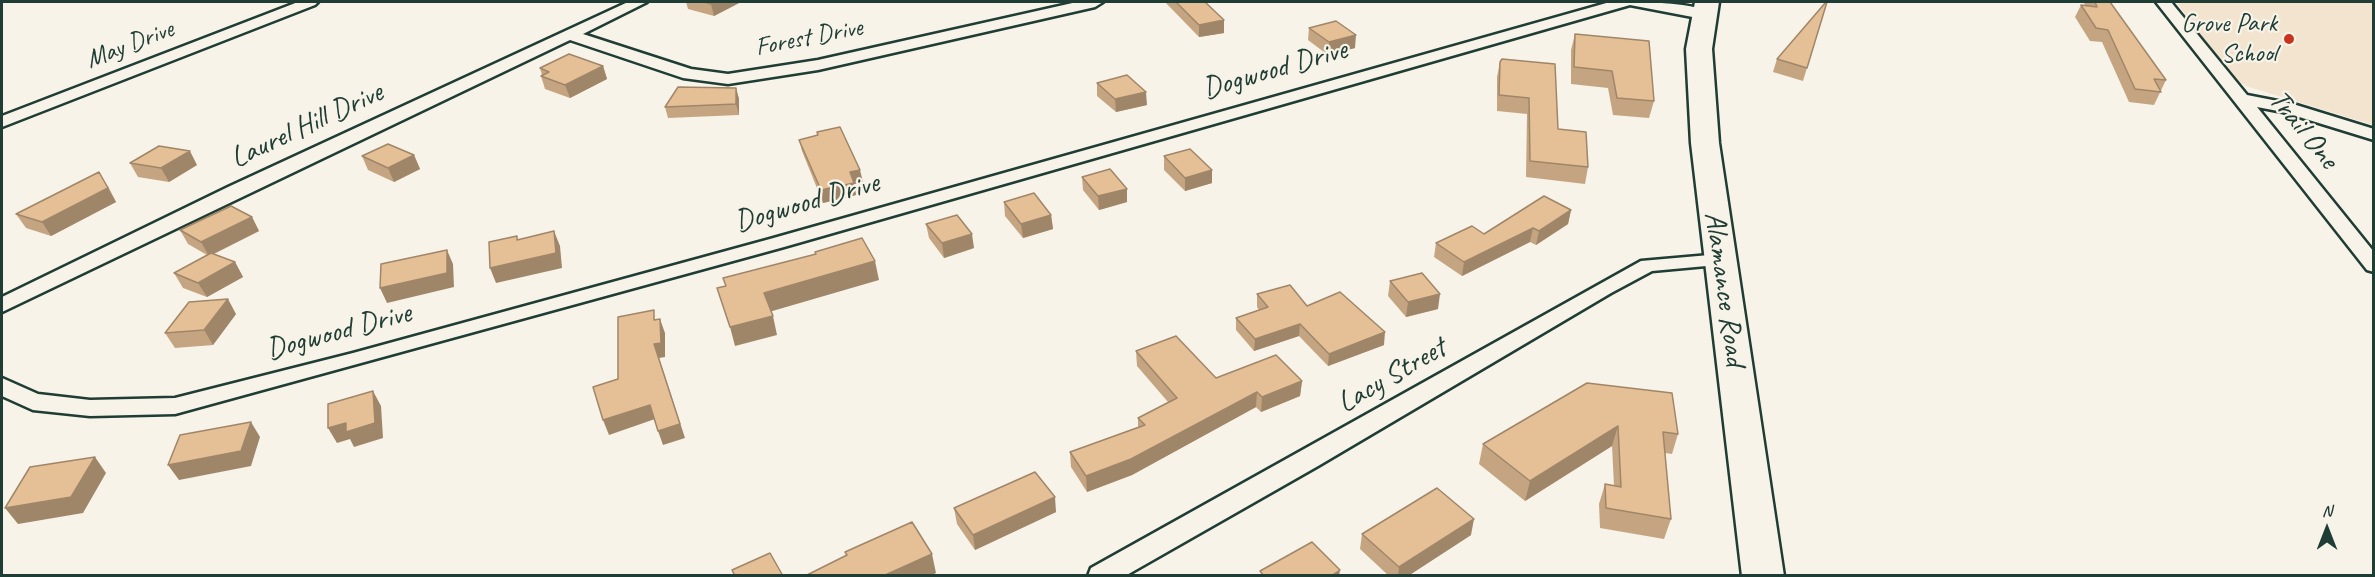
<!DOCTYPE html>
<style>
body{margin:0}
#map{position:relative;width:2375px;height:577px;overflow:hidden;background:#f7f3e8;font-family:Caveat,sans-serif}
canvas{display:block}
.frame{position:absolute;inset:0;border:3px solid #1f3d34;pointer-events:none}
.north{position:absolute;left:2297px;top:499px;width:60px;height:60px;-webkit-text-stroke:4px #f7f3e8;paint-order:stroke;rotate:0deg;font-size:16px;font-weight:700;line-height:24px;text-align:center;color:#1f3d34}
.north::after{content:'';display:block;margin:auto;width:21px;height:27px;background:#1f3d34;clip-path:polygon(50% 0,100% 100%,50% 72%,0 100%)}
</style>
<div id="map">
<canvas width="2375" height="577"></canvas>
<div class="frame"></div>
<div class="north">N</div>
</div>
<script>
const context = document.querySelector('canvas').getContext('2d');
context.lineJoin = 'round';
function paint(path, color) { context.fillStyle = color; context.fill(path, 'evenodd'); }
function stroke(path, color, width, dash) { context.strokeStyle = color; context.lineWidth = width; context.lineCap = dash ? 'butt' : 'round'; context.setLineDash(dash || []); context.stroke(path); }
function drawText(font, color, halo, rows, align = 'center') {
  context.font = font + ' Caveat,sans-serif'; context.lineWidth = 4.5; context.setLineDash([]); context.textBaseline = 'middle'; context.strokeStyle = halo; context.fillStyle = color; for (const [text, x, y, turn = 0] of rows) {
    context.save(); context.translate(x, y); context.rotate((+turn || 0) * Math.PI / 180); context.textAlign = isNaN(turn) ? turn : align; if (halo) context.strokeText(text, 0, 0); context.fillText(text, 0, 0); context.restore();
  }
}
const built = new Path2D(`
 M2176 2H2373V125L2246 86 2232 77Z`);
const street = new Path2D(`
 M298 2H318L315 5 2 127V116Z
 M628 2H647L583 34 691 69 728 74 818 60 1077 2H1103L1095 7 818 70 728 84 683 78 570 40 2 312V297L228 187Z
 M1610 2C1630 2 1698 1 1711 14L1703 19 1630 5 784 247 175 414 90 416 33 410 2 396V378L38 394 90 400 175 398 353 353 770 239Z
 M2156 2H2171L2247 95 2293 104 2374 129V140L2283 112 2257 107 2374 252V272L2367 270Z
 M1721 254 1728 256 1731 260 1728 264 1652 271 1611 293 1318 466 1125 576H1088L1091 568 1641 261Z`);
const primary = new Path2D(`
 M1695 2H1719L1712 49 1719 143 1784 576H1742L1691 143 1686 49Z`);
const wall = new Path2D(`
 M686 2H741L714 16 688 9Z
 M1165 2H1205L1224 33 1199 37Z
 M1827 2 1803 81 1773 72 1777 59Z
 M2084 2H2110L2166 80 2154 105 2129 102 2102 42 2090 41 2075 17 2081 5 2085 6Z
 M1309 28 1355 48 1328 55 1308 40Z
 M1575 34 1654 101 1649 118 1613 115 1608 88 1571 84V50Z
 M1500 62 1558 129 1588 167 1585 184 1526 177 1527 114 1497 111V77Z
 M603 66 607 79 570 98 545 89 541 76 542 75 540 68Z
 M1097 83 1147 105 1116 112 1097 96Z
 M736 88 739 99V115L668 118 665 107Z
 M817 132 863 182 854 184 856 195 823 203 802 151 799 140 817 136Z
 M414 155 420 169 394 182 368 170 362 156Z
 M1164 156 1212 183 1185 191 1164 170Z
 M130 163 197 165 169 182 138 177Z
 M1082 177 1127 189V202L1099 210 1083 190Z
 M108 186 116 202 51 236 26 228 16 214Z
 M1004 202 1051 215 1053 229 1023 238 1005 216Z
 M1571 210 1568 224 1536 245 1530 242 1462 276 1434 257 1436 243 1484 234Z
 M252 217 259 231 214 254 235 262 243 277 207 297 183 288 174 273 207 255 188 244 180 230Z
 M926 224 974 248 944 258 929 238Z
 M1390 281 1438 309 1406 317 1388 296Z
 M1257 294 1307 306 1384 345 1328 366 1299 336 1254 351 1236 330V318L1259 310 1257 307Z
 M236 314 213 345 175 348 165 333Z
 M1136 351 1216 378 1302 381 1300 396 1261 412 1256 407 1132 475 1087 492 1071 467 1070 452 1138 427V418L1168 402 1137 366Z
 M1587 383 1678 434 1672 454 1665 453 1671 519 1664 539 1600 528 1599 504 1605 484 1614 486 1612 446 1525 501 1479 464 1483 444Z
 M954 508 1056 512 975 550 957 524Z
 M1362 534 1471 535 1408 576H1389L1360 549Z`);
const shadedWall = new Path2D(`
 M715 2H741L714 16 711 4Z
 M1224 20V33L1199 37V25Z
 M1356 35 1355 48 1328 55 1329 42Z
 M603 66 607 79 570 98 565 85Z
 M736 88 739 99V115L736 104Z
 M1146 92 1147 105 1116 112 1115 99Z
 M190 151 197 165 169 182 161 168Z
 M414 155 420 169 394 182 388 168Z
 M860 170 863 182 854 184 856 195 823 203 821 190 850 172Z
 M1212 170V183L1185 191V178Z
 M99 172 116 202 51 236 42 222Z
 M1127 189V202L1099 210 1098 196Z
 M1571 210 1568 224 1536 245 1539 231Z
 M1051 215 1053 229 1023 238 1021 224Z
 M252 217 259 231 209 256 201 242Z
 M1533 228 1530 242 1462 276 1464 262Z
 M554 231 560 246 562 268 496 283 490 268Z
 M972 234 974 248 944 258 942 243Z
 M447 250 453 264 454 287 387 303 380 288Z
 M875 261 879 280 769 312 764 293Z
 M235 262 243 277 207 297 198 283Z
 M1440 294 1438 309 1406 317 1408 302Z
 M228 299 236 314 213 345 204 330Z
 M773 316 777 335 735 346 730 327Z
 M660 319 665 333V357L659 358 685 438 663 445 658 431 654 344Z
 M1300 324 1299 336 1254 351 1255 339Z
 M1385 332 1384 345 1328 366 1329 354Z
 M1302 381 1300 396 1261 412 1262 397Z
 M373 391 381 406 383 438 354 447 350 439 337 443 328 428Z
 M1257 392 1256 407 1132 475 1087 492 1086 476Z
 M650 405 655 419 609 435 603 420Z
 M251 422 260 437 251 466 179 480 168 465Z
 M1618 426 1612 446 1525 501 1530 481Z
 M95 457 106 473 83 513 18 524 5 508Z
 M1055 497 1056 512 975 550 973 535Z
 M1474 519 1471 535 1408 576H1398L1399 567Z
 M932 554 936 573 930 576H883Z
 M1340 570 1339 576H1331Z`);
const building = new Path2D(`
 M704 2H715L711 4Z
 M1176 2H1205L1224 20 1199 25Z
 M1826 2H1827L1807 68 1777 59Z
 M2095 2H2110L2166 80 2154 79 2161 92 2135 89 2108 30 2096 28 2081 5 2097 7Z
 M1336 21 1356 35 1329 42 1309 28Z
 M1575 34 1649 41 1654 101 1617 98 1612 71 1574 67Z
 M569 54 603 66 565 85 541 76 549 72 540 68Z
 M1502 59 1555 64 1558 129 1586 132 1588 167 1530 161 1529 98 1499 95 1500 62Z
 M1127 75 1146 92 1115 99 1097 83Z
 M678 87 736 88V104L665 107Z
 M840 127 860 170 850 172 854 183 821 190 799 140 818 135 817 132Z
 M388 144 414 155 388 168 362 156Z
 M159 146 190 151 161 168 130 163Z
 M1190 149 1212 170 1185 178 1164 156Z
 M1110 169 1127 189 1098 196 1082 177Z
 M99 172 108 188 42 222 16 214Z
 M1034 193 1051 215 1021 224 1004 202Z
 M1544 196 1571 210 1539 231 1533 228 1464 262 1436 243 1472 226 1484 234Z
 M231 206 252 217 201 242 180 230Z
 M957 215 972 234 942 243 926 224Z
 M554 231 556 253 490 268 489 242 517 236V240Z
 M862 238 875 261 764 293 773 316 730 327 717 288 726 286 723 278 816 254 815 252Z
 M447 250V273L380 288 381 264Z
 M211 253 235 262 198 283 174 273Z
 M1422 273 1440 294 1408 302 1390 281Z
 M1290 285 1307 306 1340 292 1385 332 1329 354 1300 324 1255 339 1236 318 1268 307 1257 294Z
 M228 299 204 330 165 333 189 302Z
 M654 310V320L660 319 661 343 654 344 680 424 658 431 650 405 603 420 593 387 618 379V317Z
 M1176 336 1216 378 1276 355 1302 381 1262 397 1257 392 1131 459 1086 476 1070 452 1145 425 1138 418 1177 398 1136 351Z
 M1587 383 1672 393 1678 434 1663 432 1671 519 1606 508 1605 484 1621 487 1618 426 1530 481 1483 444Z
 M373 391 375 423 346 432V423L328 428V404Z
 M251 422 241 451 168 465 180 435Z
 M95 457 71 497 5 508 30 467Z
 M1035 472 1055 497 973 535 954 508Z
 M1437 488 1474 519 1399 567 1362 534Z
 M912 522 932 554 883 576H805L847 555 845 552Z
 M1312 542 1340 570 1331 576H1264L1260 571Z
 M770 553 783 576H735L732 570Z`);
const markers = [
 [2289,39,6,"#c8321e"]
];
const farPoinames = [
 ["Grove Park",2277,24],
 ["School",2277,54]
];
const farStreetnames = [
 ["Forest Drive",809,38,-11],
 ["May Drive",130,45,-21]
];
const streetNames = [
 ["Dogwood Drive",1275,70,-16],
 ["Laurel Hill Drive",307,126,-25],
 ["Trail One",2303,130,51],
 ["Dogwood Drive",807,203,-16],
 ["Alamance Road",1724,289,82],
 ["Dogwood Drive",339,332,-15],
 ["Lacy Street",1392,376,-30]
];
paint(built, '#f2e4cf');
stroke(street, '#1f3d34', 5);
stroke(primary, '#1f3d34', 5);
paint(street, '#f7f3e8');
paint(primary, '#f7f3e8');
paint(wall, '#c5a581');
paint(shadedWall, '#a08669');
paint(building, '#e5c096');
stroke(building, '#a08669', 1.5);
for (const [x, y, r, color] of markers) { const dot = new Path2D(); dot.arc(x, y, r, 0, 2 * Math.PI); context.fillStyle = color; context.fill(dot); stroke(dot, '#f7f3e8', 2); }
drawText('26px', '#1f3d34', '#f7f3e8', farPoinames, 'right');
drawText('26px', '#1f3d34', '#f7f3e8', farStreetnames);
drawText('30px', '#1f3d34', '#f7f3e8', streetNames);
</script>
